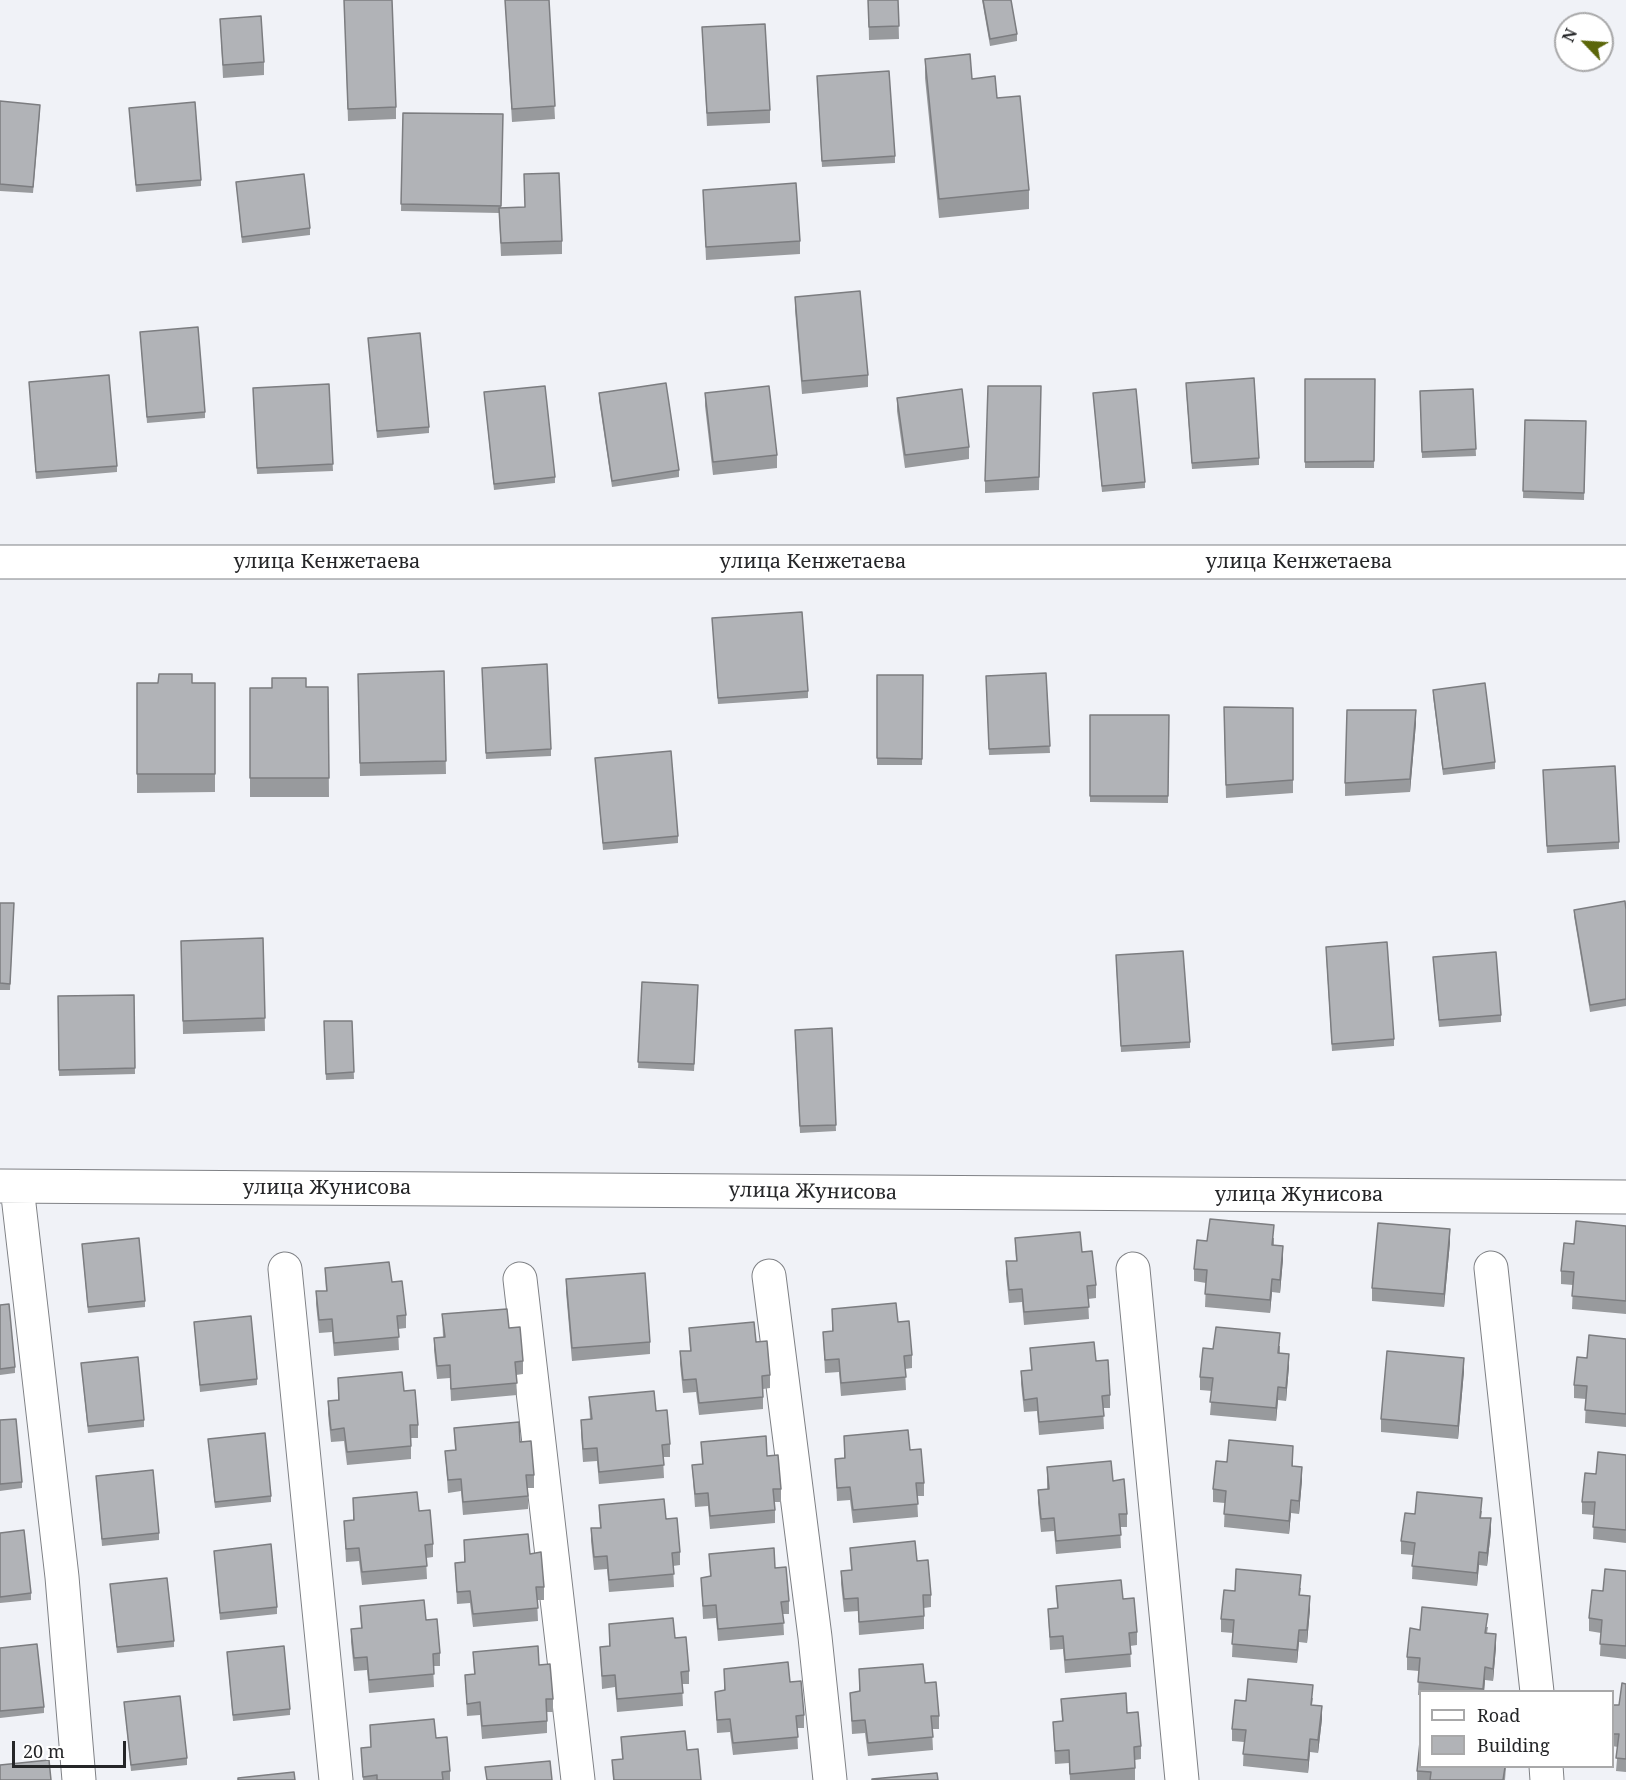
<!DOCTYPE html>
<meta charset="utf-8">
<style>
body{margin:0}
#map{position:relative;width:1626px;height:1780px;overflow:hidden;background:#f0f2f7;font-family:"Noto Serif",serif}
canvas{display:block}
.legend{position:absolute;left:1419px;top:1690px;width:195px;height:78px;box-sizing:border-box;background:#fff;border:2px solid #a8a8a9;margin:0;padding:8px 10px;list-style:none;font-size:18px;color:#252628}
.legend li{display:flex;align-items:center;gap:12px;height:30px}
.legend b{width:30px;border:2px solid #a8a8a9}
.north{position:absolute;left:1554px;top:12px;width:60px;height:60px;box-sizing:border-box;background:#fff;border:2px solid #a8a8a9;border-radius:50%;rotate:295deg;font-size:16px;font-weight:700;line-height:24px;text-align:center;color:#252628}
.north::after{content:'';display:block;margin:auto;width:21px;height:27px;background:#5b6609;clip-path:polygon(50% 0,100% 100%,50% 72%,0 100%)}
.scale{position:absolute;left:12px;top:1741px;width:114px;height:27px;box-sizing:border-box;border:3px solid #252628;border-top:0;padding-left:8px;font-size:18px;line-height:21px;white-space:nowrap;color:#252628;-webkit-text-stroke:4px #fff;paint-order:stroke}
</style>
<div id="map">
<canvas width="1626" height="1780"></canvas>
<ul class="legend">
<li><b style="height:8px;background:#fff"></b>Road</li>
<li><b style="height:16px;background:#b1b3b7"></b>Building</li>
</ul>
<div class="north">N</div>
<div class="scale">20 m</div>
</div>
<script>
const context = document.querySelector('canvas').getContext('2d');
context.lineJoin = 'round';
function stroke(path, color, width, dash) { context.strokeStyle = color; context.lineWidth = width; context.lineCap = dash ? 'butt' : 'round'; context.setLineDash(dash || []); context.stroke(path); }
function paint(path, color) { context.fillStyle = color; context.fill(path, 'evenodd'); }
function drawText(font, color, halo, rows, align = 'center') {
  context.font = font + ' "Noto Serif",serif'; context.lineWidth = 5; context.setLineDash([]); context.textBaseline = 'middle'; context.strokeStyle = halo; context.fillStyle = color; for (const [text, x, y, turn = 0] of rows) {
    context.save(); context.translate(x, y); context.rotate((+turn || 0) * Math.PI / 180); context.textAlign = isNaN(turn) ? turn : align; if (halo) context.strokeText(text, 0, 0); context.fillText(text, 0, 0); context.restore();
  }
}
const minor = new Path2D(`
 M0 562H1626
 M0 1186 1626 1197
 M17 1187 62 1577 79 1780
 M1491 1268 1537 1692
 M285 1269 336 1780
 M1133 1269 1182 1780
 M769 1276 815 1637 830 1780
 M520 1279 578 1780
 M1546 1766 1547 1780`);
const wall = new Path2D(`
 M344 0 396 107V119L348 121Z
 M505 0H549L555 119 512 122Z
 M868 0H898L899 39 869 40Z
 M982 0H1011L1017 34V41L990 46Z
 M220 19 264 62V75L223 78Z
 M702 27 770 110V123L707 126Z
 M925 59 972 79 997 98 1029 190V209L939 218 925 78Z
 M817 82 895 156V163L822 167Z
 M0 101 40 111 33 193 0 191Z
 M129 108 201 180V186L136 192Z
 M403 113 503 114 501 208 562 241V254L501 256 499 213 401 211Z
 M236 182 310 228V235L242 243Z
 M703 190 800 241V254L706 260Z
 M795 297 868 375V387L802 394 795 310Z
 M140 332 205 412V418L147 423Z
 M368 338 429 427V433L377 438Z
 M1305 379H1375L1374 468H1305Z
 M29 382 117 466V472L36 479Z
 M329 384 333 471 257 474 253 388Z
 M1041 386 1039 490 985 493V481Z
 M1186 389 1259 458V465L1192 469Z
 M1473 389 1476 456 1422 458 1420 391Z
 M484 392 555 477V483L494 490Z
 M599 393 679 470V477L612 487 599 400Z
 M705 393 777 455V468L713 475 705 406Z
 M1093 393 1145 482V488L1102 492Z
 M897 398 969 447V459L905 468 897 411Z
 M1525 420 1586 421 1584 500 1523 498Z
 M712 618 808 691V698L718 704Z
 M482 668 551 749V756L486 759Z
 M444 671 446 774 360 776 358 686Z
 M1046 673 1050 753 989 755 986 676Z
 M877 675H923L922 765H877Z
 M137 683H215V792L137 793Z
 M328 687 329 797H250V688Z
 M1433 690 1495 762V769L1443 775 1433 696Z
 M1293 708V793L1226 798 1224 720Z
 M1090 715H1169L1168 803 1090 802Z
 M1416 723 1410 792 1345 796V783Z
 M595 758 678 836V843L603 850Z
 M1543 770 1619 842V849L1547 853Z
 M0 903H14L10 990H0Z
 M1574 910H1626V1006L1590 1012 1574 916Z
 M263 938 265 1031 183 1034 181 941Z
 M1326 953 1394 1039V1046L1332 1051Z
 M1433 957 1501 1015V1022L1439 1027Z
 M1116 962 1190 1042V1048L1121 1052Z
 M642 982 698 992 694 1071 638 1068Z
 M134 995 135 1074 59 1076 58 996Z
 M324 1021H352L354 1079 326 1080Z
 M832 1028 836 1131 800 1133 795 1037Z
 M1626 1226V1314L1572 1309 1573 1285 1561 1284V1271L1574 1244Z
 M1015 1238 1082 1252 1096 1285V1298L1088 1299 1089 1319 1024 1325 1022 1302 1009 1303 1006 1274V1261H1016Z
 M1274 1238V1245L1283 1259 1280 1293 1272 1292 1270 1313 1205 1307 1206 1283 1194 1281V1269L1207 1241Z
 M1450 1242 1444 1307 1372 1301V1288Z
 M82 1244 145 1301V1307L88 1313Z
 M325 1268 392 1282 406 1315V1328L398 1329 399 1350 334 1356 332 1332 319 1333 316 1304V1291H326Z
 M566 1279 650 1342V1354L572 1361 566 1292Z
 M0 1305 15 1367V1373L0 1375Z
 M832 1309 898 1322 912 1355V1368L905 1369 906 1390 841 1396 839 1372 825 1373 823 1332 832 1331Z
 M442 1314 509 1328 523 1361V1374L516 1375 517 1395 451 1401 450 1378 437 1379 434 1350V1338L443 1337Z
 M194 1322 257 1379V1385L200 1392Z
 M689 1328 756 1342 770 1375V1388L763 1389V1409L699 1415 696 1392 683 1393 680 1364V1351H690Z
 M1626 1339V1427L1585 1423 1586 1399 1574 1398V1385L1587 1358Z
 M1280 1346V1353L1289 1366 1286 1401 1278 1400 1276 1421 1210 1415 1212 1391 1200 1390V1377L1213 1349Z
 M1030 1348 1096 1361 1110 1395V1408H1103L1104 1429 1039 1435 1037 1411 1024 1412 1021 1384V1371L1031 1370Z
 M81 1363 144 1420V1427L88 1433Z
 M1464 1371 1458 1439 1381 1432V1419Z
 M338 1378 404 1391 418 1425V1438H411V1459L347 1465 344 1441 331 1442 328 1414V1401L338 1400Z
 M589 1397 656 1411 670 1444V1457H663L664 1478 599 1484 597 1461 583 1462 581 1433V1420H590Z
 M0 1420 22 1482V1488L0 1491Z
 M454 1428 520 1442 534 1475V1488H528V1509L463 1515 461 1491 448 1493 445 1451 455 1450Z
 M844 1436 910 1450 924 1483V1496H917L918 1517 853 1523 850 1500 837 1501 835 1459 844 1458Z
 M208 1439 271 1496V1502L215 1508Z
 M701 1442 767 1456 781 1489V1502H775V1523L710 1529 708 1506 695 1507 692 1465 702 1464Z
 M1626 1455V1543L1593 1539 1594 1515 1582 1514V1502L1596 1474Z
 M1293 1459V1466L1302 1480 1299 1514 1291 1513 1289 1534 1224 1527 1225 1503 1213 1502V1489L1227 1462Z
 M1047 1467 1113 1481 1127 1514V1527H1120L1121 1548 1056 1554 1054 1531 1041 1532 1038 1503V1490L1047 1489Z
 M96 1476 159 1533V1540L102 1546Z
 M353 1498 419 1511 433 1544V1557L426 1558 427 1579 362 1585 359 1561 346 1562 344 1521 353 1520Z
 M599 1505 666 1519 680 1552V1565L673 1566 674 1587 609 1592 607 1569 594 1570 591 1541V1528H600Z
 M1482 1511 1481 1518 1491 1531 1487 1566 1479 1565 1477 1586 1412 1579 1413 1555 1401 1554V1541L1415 1514Z
 M0 1533 31 1593V1600L0 1603Z
 M464 1540 530 1554 544 1587V1600H537L538 1621 473 1627 470 1603 457 1604 455 1563 464 1562Z
 M850 1548 917 1561 931 1595V1607L924 1608V1629L859 1635 858 1611 844 1612 841 1584V1571L851 1570Z
 M214 1551 277 1607V1614L220 1620Z
 M709 1554 775 1568 789 1601V1614H783L784 1635 718 1641 716 1618 703 1619 701 1578 710 1576Z
 M1626 1571V1659L1600 1656 1601 1633 1589 1631V1618L1603 1591Z
 M110 1584 174 1641V1647L117 1653Z
 M1056 1586 1123 1599 1137 1632V1645L1130 1646 1131 1667 1065 1673 1063 1649 1050 1650 1048 1609 1057 1608Z
 M1301 1588 1300 1595 1310 1609 1307 1643 1299 1642 1297 1663 1232 1657 1233 1633 1221 1632V1619L1235 1591Z
 M360 1606 426 1620 440 1653V1666H433L434 1687 369 1693 367 1670 354 1671 351 1642V1629H361Z
 M609 1624 675 1638 689 1671V1684H682L683 1706 617 1712 615 1687 602 1689 600 1647H609Z
 M1488 1627 1487 1633 1496 1647 1493 1681 1485 1680 1484 1692H1420V1695H1418L1419 1671 1407 1670V1657L1420 1630Z
 M0 1648 44 1707V1713L0 1718Z
 M227 1652 290 1709V1715L233 1721Z
 M473 1652 539 1665 553 1699V1712H547V1733L482 1739 480 1715 467 1716 465 1675 474 1674Z
 M724 1669 790 1682 804 1715V1728H797L798 1749 733 1755 730 1732 717 1733 715 1692 724 1691Z
 M859 1669 925 1683 939 1716V1729H932L933 1750 868 1756 865 1733 852 1734 850 1693 859 1691Z
 M1626 1684V1772L1616 1771 1618 1747 1612 1746V1705H1619Z
 M1313 1698 1312 1705 1322 1719 1318 1753 1310 1752 1308 1773 1243 1766 1244 1742 1232 1741V1729L1246 1701Z
 M1061 1699 1127 1713 1141 1746V1759L1135 1760V1780H1070L1069 1763 1055 1764 1053 1722 1062 1721Z
 M124 1702 187 1758V1765L131 1771Z
 M370 1725 436 1738 450 1771V1780H363L361 1748 371 1747Z
 M621 1737 687 1750 701 1780H613L612 1760 622 1759Z
 M1420 1767H1506L1505 1780H1417V1771Z`);
const shadedWall = new Path2D(`
 M1416 710V723L1410 792V779Z
 M1450 1229V1242L1444 1307V1294Z
 M1283 1246V1259L1280 1293V1280Z
 M1272 1279V1292L1270 1313V1300Z
 M1289 1354V1366L1286 1401V1388Z
 M1464 1358V1371L1458 1439V1426Z
 M1278 1387V1400L1276 1421V1408Z
 M1302 1467V1480L1299 1514V1501Z
 M1291 1500V1513L1289 1534V1521Z
 M1491 1518V1531L1487 1566V1553Z
 M1479 1552V1565L1477 1586V1573Z
 M1310 1596V1609L1307 1643V1630Z
 M1299 1630V1642L1297 1663V1650Z
 M1496 1634V1647L1493 1681V1669Z
 M1485 1667V1680L1484 1692H1483Z
 M1322 1706V1719L1318 1753V1740Z
 M1310 1739V1752L1308 1773V1760Z`);
const building = new Path2D(`
 M344 0H392L396 107 348 109Z
 M505 0H549L555 106 512 109Z
 M868 0H898L899 26 869 27Z
 M983 0H1011L1017 34 990 39Z
 M261 16 264 62 223 65 220 19Z
 M765 24 770 110 707 113 702 27Z
 M970 54 972 79 995 76 997 98 1020 96 1029 190 939 199 925 59Z
 M889 71 895 156 822 161 817 76Z
 M0 101 40 105 33 187 0 184Z
 M195 102 201 180 136 185 129 108Z
 M403 113 503 114 501 206 401 204Z
 M559 173 562 241 501 243 499 208 525 207 524 174Z
 M304 174 310 228 242 237 236 182Z
 M796 183 800 241 706 247 703 190Z
 M860 291 868 375 802 381 795 297Z
 M198 327 205 412 147 417 140 332Z
 M420 333 429 427 377 431 368 338Z
 M109 375 117 466 36 472 29 382Z
 M1254 378 1259 458 1192 463 1186 383Z
 M1305 379H1375L1374 461 1305 462Z
 M666 383 679 470 612 481 599 393Z
 M329 384 333 464 257 468 253 388Z
 M545 386 555 477 494 484 484 392Z
 M769 386 777 455 713 462 705 393Z
 M988 386H1041L1039 477 985 481Z
 M962 389 969 447 905 455 897 398Z
 M1136 389 1145 482 1102 486 1093 393Z
 M1473 389 1476 449 1422 452 1420 391Z
 M1525 420 1586 421 1584 493 1523 491Z
 M802 612 808 691 718 698 712 618Z
 M547 664 551 749 486 753 482 668Z
 M444 671 446 761 360 763 358 674Z
 M1046 673 1050 746 989 749 986 676Z
 M159 674H192V683H215V774H137V683H158Z
 M877 675H923L922 759 877 758Z
 M272 678H306V687H328L329 778H250V688H272Z
 M1485 683 1495 762 1443 769 1433 690Z
 M1224 707 1293 708V780L1226 785Z
 M1347 710H1416L1410 779 1345 783Z
 M1090 715H1169L1168 796H1090Z
 M671 751 678 836 603 843 595 758Z
 M1615 766 1619 842 1547 846 1543 770Z
 M1625 901 1626 910V999L1590 1005 1574 910Z
 M0 903H14L10 984 0 983Z
 M263 938 265 1018 183 1021 181 941Z
 M1387 942 1394 1039 1332 1044 1326 947Z
 M1183 951 1190 1042 1121 1046 1116 955Z
 M1496 952 1501 1015 1439 1020 1433 957Z
 M642 982 698 985 694 1064 638 1062Z
 M134 995 135 1068 59 1070 58 996Z
 M324 1021H352L354 1072 326 1074Z
 M832 1028 836 1125 800 1126 795 1030Z
 M1210 1219 1274 1225 1272 1245 1283 1246 1280 1280 1272 1279 1270 1300 1205 1294 1207 1270 1194 1269 1197 1240 1207 1241Z
 M1576 1221 1626 1226V1301L1572 1296 1574 1272 1561 1271 1564 1243 1574 1244Z
 M1378 1223 1450 1229 1444 1294 1372 1288Z
 M1080 1232 1082 1252 1092 1251 1096 1285 1087 1286 1089 1307 1024 1312 1022 1289 1009 1290 1006 1261H1017L1015 1238Z
 M139 1238 145 1301 88 1307 82 1244Z
 M389 1262 392 1282 402 1281 406 1315 397 1316 399 1337 334 1343 332 1319 319 1320 316 1291H327L325 1268Z
 M645 1273 650 1342 572 1348 566 1279Z
 M896 1303 898 1322 909 1321 912 1355 904 1356 906 1377 841 1383 839 1359 825 1360 823 1332 833 1331 832 1309Z
 M9 1304 15 1367 0 1369V1305Z
 M507 1309 509 1328 520 1327 523 1361 515 1362 517 1383 451 1389 450 1365 437 1366 434 1338 445 1337 442 1314Z
 M251 1316 257 1379 200 1385 194 1322Z
 M754 1322 756 1342 767 1341 770 1375 762 1376 763 1397 699 1403 696 1379 683 1380 680 1351H691L689 1328Z
 M1216 1327 1280 1333 1278 1353 1289 1354 1286 1388 1278 1387 1276 1408 1210 1402 1213 1378 1200 1377 1203 1348 1213 1349Z
 M1589 1335 1626 1339V1414L1585 1410 1587 1386 1574 1385 1577 1357 1587 1358Z
 M1094 1342 1096 1361 1108 1360 1110 1395 1102 1396 1104 1416 1039 1422 1037 1398 1024 1400 1021 1371 1032 1370 1030 1348Z
 M1387 1351 1464 1358 1458 1426 1381 1419Z
 M138 1357 144 1420 88 1426 81 1363Z
 M402 1372 404 1391 415 1390 418 1425H410L411 1446 347 1452 344 1428 331 1430 328 1401 339 1400 338 1378Z
 M654 1391 656 1411 667 1410 670 1444 662 1445 664 1465 599 1472 597 1448 583 1449 581 1420 592 1419 589 1397Z
 M16 1419 22 1482 0 1484V1420Z
 M519 1422 520 1442 531 1441 534 1475H526L528 1496 463 1502 461 1479 448 1480 445 1451 456 1450 454 1428Z
 M908 1430 910 1450 921 1449 924 1483H916L918 1504 853 1510 850 1487 837 1488 835 1459 845 1458 844 1436Z
 M265 1433 271 1496 215 1502 208 1439Z
 M766 1436 767 1456 778 1455 781 1489H773L775 1510 710 1516 708 1493 695 1494 692 1465 703 1464 701 1442Z
 M1229 1440 1293 1446 1292 1466 1302 1467 1299 1501 1291 1500 1289 1521 1224 1514 1226 1491 1213 1489 1216 1461 1227 1462Z
 M1598 1452 1626 1455V1530L1593 1527 1595 1502H1582L1585 1473 1596 1474Z
 M1111 1461 1113 1481 1124 1479 1127 1514H1119L1121 1535 1056 1541 1054 1518 1041 1519 1038 1490 1049 1489 1047 1467Z
 M153 1470 159 1533 102 1539 96 1476Z
 M417 1492 419 1511 430 1510 433 1544 425 1545 427 1566 362 1572 359 1548 346 1549 344 1521 354 1520 353 1498Z
 M1417 1492 1482 1498 1480 1518H1491L1487 1553 1479 1552 1477 1573 1412 1566 1415 1543 1401 1541 1405 1513 1415 1514Z
 M664 1499 666 1519 677 1518 680 1552 672 1553 674 1574 609 1580 607 1556 594 1557 591 1528H601L599 1505Z
 M24 1530 31 1593 0 1597V1533Z
 M528 1534 530 1554 541 1552 544 1587H536L538 1608 473 1614 470 1591 457 1592 455 1563 465 1562 464 1540Z
 M915 1541 917 1561 928 1560 931 1595H923L924 1616 859 1622 858 1598 844 1599 841 1571 852 1570 850 1548Z
 M271 1544 277 1607 220 1613 214 1551Z
 M774 1548 775 1568 786 1567 789 1601 781 1602 784 1623 718 1629 716 1605 703 1606 701 1578 711 1576 709 1554Z
 M1236 1569 1301 1575 1299 1595 1310 1596 1307 1630H1299L1297 1650 1232 1644 1234 1620 1221 1619 1224 1590 1235 1591Z
 M1605 1569 1626 1571V1646L1600 1644 1602 1620 1589 1618 1592 1590 1603 1591Z
 M167 1578 174 1641 117 1647 110 1584Z
 M1121 1580 1123 1599 1134 1598 1137 1632 1129 1633 1131 1654 1065 1660 1063 1636 1050 1637 1048 1609 1058 1608 1056 1586Z
 M424 1600 426 1620 437 1619 440 1653 433 1654 434 1674 369 1680 367 1657 354 1658 351 1629 362 1628 360 1606Z
 M1422 1607 1488 1614 1485 1633 1496 1634 1493 1669 1485 1667 1483 1689 1418 1682 1420 1658 1407 1657 1410 1628 1420 1630Z
 M673 1618 675 1638 686 1637 689 1671 681 1672 683 1693 617 1699 615 1675 602 1676 600 1647 610 1646 609 1624Z
 M37 1644 44 1707 0 1711V1648Z
 M284 1646 290 1709 233 1715 227 1652Z
 M538 1646 539 1665 550 1664 553 1699H546L547 1721 482 1726 480 1702 467 1704 465 1675 475 1674 473 1652Z
 M788 1662 790 1682 801 1681 804 1715 796 1716 798 1737 733 1743 730 1719 717 1720 715 1692 725 1690 724 1669Z
 M923 1664 925 1683 936 1682 939 1716H931L933 1737 868 1743 865 1720 852 1721 850 1693 860 1691 859 1669Z
 M1248 1679 1313 1685 1311 1705 1322 1706 1318 1740 1310 1739 1308 1760 1243 1754 1246 1730 1232 1729 1235 1700 1246 1701Z
 M1622 1683 1626 1684V1759L1616 1758 1619 1734H1612V1705H1619Z
 M1126 1693 1127 1713 1138 1712 1141 1746 1134 1747 1135 1768 1070 1774 1069 1750 1055 1751 1053 1722 1063 1721 1061 1699Z
 M180 1696 187 1758 131 1765 124 1702Z
 M434 1719 436 1738 447 1737 450 1771 442 1772 443 1780H377V1775L363 1777 361 1748 371 1747 370 1725Z
 M685 1731 687 1750 698 1749 701 1780H614L612 1760 623 1759 621 1737Z
 M1420 1742V1767H1505L1503 1780H1430L1431 1772 1417 1771Z
 M49 1760 51 1780H0V1765Z
 M550 1761 552 1780H487L485 1767Z
 M294 1772 295 1780H238V1778Z
 M937 1773 938 1780H872V1779Z`);
const streetNames = [
 ["улица Кенжетаева",327,562],
 ["улица Кенжетаева",813,562],
 ["улица Кенжетаева",1299,562],
 ["улица Жунисова",327,1188],
 ["улица Жунисова",813,1192,1],
 ["улица Жунисова",1299,1195]
];
stroke(minor, '#7f8185', 35);
stroke(minor, '#fff', 33);
paint(wall, '#989a9d');
paint(shadedWall, '#7c7d80');
paint(building, '#b1b3b7');
stroke(building, '#7c7d80', 1.5);
drawText('20px', '#252628', '#fff', streetNames);
</script>
